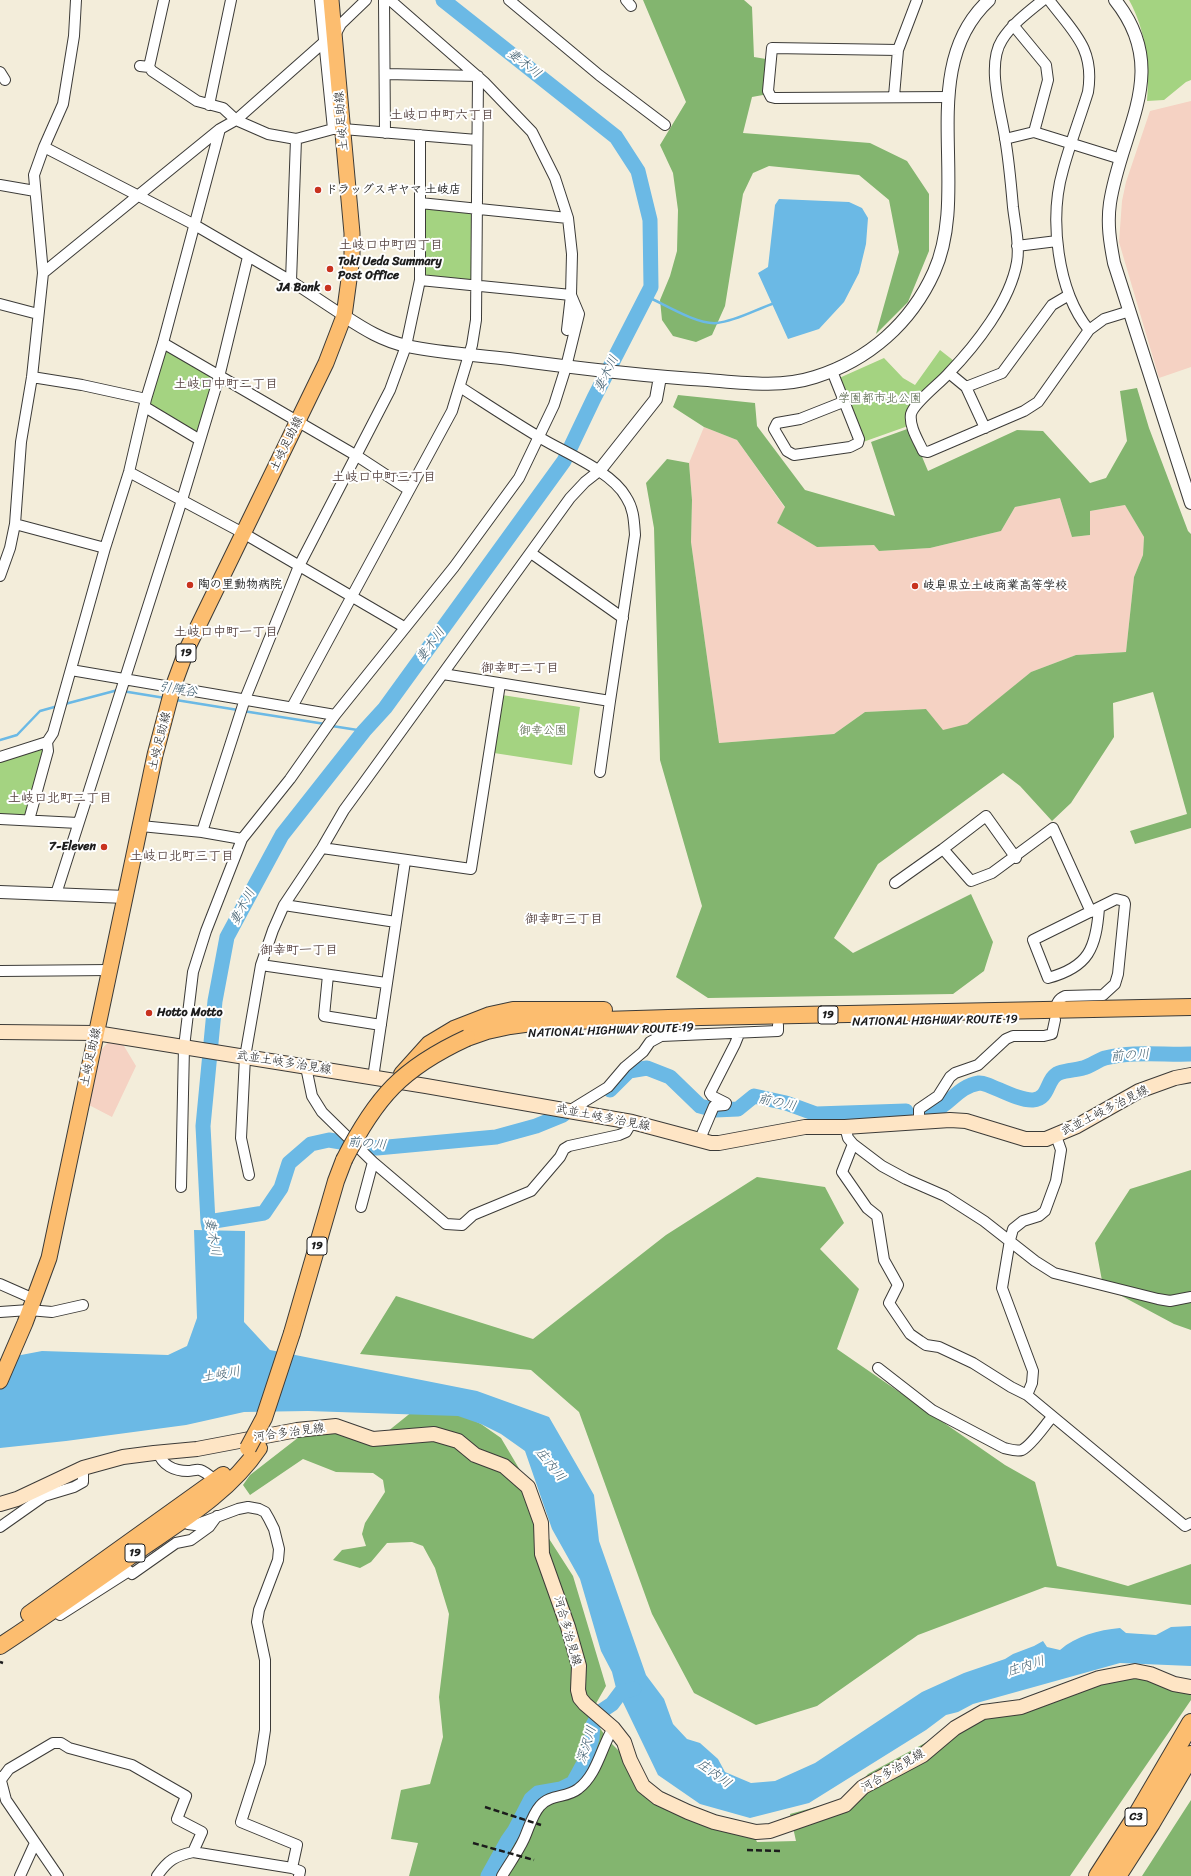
<!DOCTYPE html>
<meta charset="utf-8">
<style>
body{margin:0}
canvas{display:block;background:#f3edda}
</style>
<canvas width="1191" height="1876"></canvas>
<script>
const context = document.querySelector('canvas').getContext('2d');
context.lineJoin = 'round';
function paint(path, color) { context.fillStyle = color; context.fill(path, 'evenodd'); }
function stroke(path, color, width, dash) { context.strokeStyle = color; context.lineWidth = width; context.lineCap = dash ? 'butt' : 'round'; context.setLineDash(dash || []); context.stroke(path); }
function drawText(font, color, halo, rows, align = 'center') {
  context.font = font + ' Sriracha,"Klee One",sans-serif'; context.lineWidth = 4; context.setLineDash([]); context.textBaseline = 'middle'; context.strokeStyle = halo; context.fillStyle = color; for (const [text, x, y, turn = 0] of rows) {
    context.save(); context.translate(x, y); context.rotate((+turn || 0) * Math.PI / 180); context.textAlign = isNaN(turn) ? turn : align; if (halo) context.strokeText(text, 0, 0); context.fillText(text, 0, 0); context.restore();
  }
}
const built = new Path2D(`
 M1191 101V367L1159 378 1119 242 1122 201 1126 182 1150 111Z
 M704 427 737 440 785 508 777 523 817 547 874 545 879 551 930 548 1001 531 1015 507 1060 498 1072 537 1090 535V511L1125 505 1144 537 1143 555 1134 577 1126 652 1076 655 1031 672 967 725 942 731 926 709 865 712 834 734 719 743 691 542 692 500 689 463Z
 M111 1039 121 1041 136 1066 112 1117 89 1105 102 1049Z`);
const green = new Path2D(`
 M1129 0H1191V80L1186 82 1164 100 1147 101C1150 65 1146 31 1129 0Z
 M427 207 470 211 472 213V281L425 278 423 274 424 209Z
 M164 348 214 378 198 433 149 404Z
 M940 350 954 361 908 426 863 442 837 379 884 358 903 378 915 385Z
 M502 695 580 707 572 765 494 753Z
 M43 749 44 752 27 815 25 816 0 815V761Z`);
const forest = new Path2D(`
 M643 0H744L752 7 754 57 766 59 763 95 752 97 743 133 870 143 907 161 929 194V251L908 302 876 334 899 252 889 200 859 175 769 166 753 173 743 194 725 306 712 335 696 342 673 336 662 320 660 300 670 276 677 251 678 210 673 173 660 145 686 102Z
 M1137 388 1149 428 1188 531 1191 534V828L1135 844 1130 831 1187 814 1153 692 1113 703 1114 737 1071 803 1052 821 1020 786 1003 773 878 864 834 938 853 953 971 894 993 942 984 971 953 994 708 998 676 977 702 906 660 760 654 528 646 483 667 459 689 463 692 500 691 542 719 743 834 734 865 712 926 709 943 730 967 724 1031 672 1076 655 1126 652 1134 577 1143 555 1144 537 1125 505 1090 511V535L1072 537 1060 498 1015 507 1001 531 930 548 879 551 874 545 817 547 777 523 785 507 737 440 704 427 673 407 678 395 755 403 757 426 805 490 895 516 871 442 910 428 928 471 1017 430 1043 431 1090 483 1106 478 1127 441 1120 391Z
 M1191 1170V1330L1174 1324 1103 1286 1095 1243 1130 1189Z
 M757 1177 825 1187 844 1223 820 1249 859 1289 837 1349 1005 1465 1035 1482 1057 1566 1128 1586 1191 1564V1605L1045 1587 918 1635 817 1706 756 1725 694 1693 652 1614 579 1412 531 1370 360 1354 396 1296 533 1339 666 1235Z
 M423 1403 447 1407 481 1424 501 1438 527 1482 528 1506 573 1576 606 1686 590 1714 609 1741 672 1804 749 1825 757 1842 796 1841 790 1814 845 1799 868 1774 984 1711 1111 1674 1191 1686V1700L1070 1876H409L418 1843 391 1839 401 1790 430 1784 443 1737 439 1697 449 1614 435 1568 423 1546 412 1542 387 1543 371 1562 360 1568 333 1560 342 1550 366 1546 362 1534 365 1523 385 1492 383 1480 373 1473 336 1472 303 1459 250 1495 243 1485 250 1475 308 1430 382 1436Z
 M1191 1800V1876H1142Z`);
const water = new Path2D(`
 M779 199 849 202 862 208 868 218 866 244 859 273 844 302 819 329 788 339 758 273 768 267 775 205Z
 M194 1230 245 1231 244 1322 270 1350 477 1391 549 1417 594 1495 599 1541 646 1675 664 1699 673 1724 687 1739 700 1743 718 1759 725 1772 751 1783 775 1781 815 1763 922 1692 964 1673 1005 1659 1013 1654 1034 1646 1043 1641 1047 1647 1060 1650C1076 1636 1098 1630 1120 1628L1126 1633 1156 1635 1171 1627 1191 1626V1666L1120 1663 973 1704 958 1712 946 1715 926 1730 809 1803 750 1818 700 1804 658 1775 616 1688 612 1672 601 1651 580 1579 552 1529 525 1451 501 1434 481 1424 458 1416 308 1411 244 1412 186 1425 66 1441 0 1448V1359L42 1351 168 1355 187 1346 197 1318Z`);
const stream = new Path2D(`
 M646 296C664 304 697 325 717 323 736 321 755 310 772 304
 M122 691 165 698
 M176 700 238 710
 M65 704 118 690
 M243 711 325 724
 M332 726 364 731
 M0 740 17 735 40 711 58 706`);
const river = new Path2D(`
 M610 1090 629 1071 647 1068 670 1077 700 1106 715 1110 738 1109 754 1096 786 1103 816 1114 906 1111
 M930 1110C949 1109 955 1087 979 1083 988 1082 1016 1101 1033 1100 1050 1099 1046 1078 1059 1073 1067 1070 1076 1070 1083 1068 1091 1066 1098 1060 1105 1058 1133 1051 1163 1055 1191 1054
 M208 1222 264 1213 281 1188 289 1163 311 1144 329 1140 377 1148 496 1137 536 1126 563 1115
 M214 1250 208 1222 203 1126 215 1001 227 937 282 835 364 731 385 708 564 461 594 398 651 287 650 220 638 171 616 137 443 0
 M488 1876 508 1840 515 1830 531 1799 538 1793 561 1789 573 1783 585 1761 592 1738 593 1725 600 1712 612 1704 621 1692 634 1689`);
const minor = new Path2D(`
 M320 0 333 129
 M384 0 385 133
 M509 0 599 75 665 125
 M626 0 631 6
 M1043 0C1028 12 1012 24 1002 40 986 65 1001 111 1005 138 1009 161 1011 184 1013 207 1015 225 1020 244 1017 262 1010 302 976 345 948 374 939 384 914 403 911 414 909 426 918 440 923 451L928 452 1024 411 1038 402 1089 330 1104 319 1130 311
 M1049 0C1073 32 1095 48 1088 92 1080 118 1070 144 1063 170 1049 218 1057 291 1089 330
 M1013 25 1046 65 1048 80 1034 132
 M898 50 772 48 768 91 771 97 775 98 949 97
 M140 66 149 67 152 71 197 101 223 108 236 120 268 134 296 139 333 129H343L477 140
 M149 67 164 0
 M0 72 5 80
 M894 96 898 50 917 0
 M209 105 231 0
 M1005 139 1034 132 1121 159
 M44 147 193 224 291 281 344 316
 M0 185 35 191
 M420 203 568 218
 M1017 246 1057 241
 M43 273 220 129 236 120 323 43 334 37 341 24 366 0
 M420 280 571 295 567 330
 M291 281 296 139
 M0 304 38 314
 M163 343 357 456 409 490
 M832 371 859 439 858 443 850 447 794 455 787 451 774 429 777 423 800 419 843 402
 M949 373 966 387 985 428
 M32 377 82 385 146 399
 M966 387 1002 373 1052 305 1069 295
 M145 407 200 440
 M129 472 243 533 404 627
 M15 524 105 548
 M531 553 623 618
 M0 576 10 548 15 524 21 442 32 377 43 273 34 175 44 147 63 104 74 36 76 0
 M71 670 335 715
 M443 674 610 701 635 535C634 522 634 509 626 497 612 472 568 454 544 440 515 423 488 405 460 387
 M292 707 452 411 472 345 476 320 478 76 386 74
 M0 757 47 742 53 733 105 548 129 472 146 399 163 343 220 129
 M600 772 610 701
 M0 819 78 823
 M29 820 48 751 47 742
 M141 826 202 832 242 839
 M202 832 245 699 299 566 390 390 406 346 420 280V135
 M322 848 471 869 500 684
 M943 849 986 816 1016 858
 M895 883 943 849 971 881 992 873 1053 828 1091 912
 M56 894 182 500 219 377 248 257
 M284 905 396 922
 M261 965 386 983
 M0 971 110 970
 M328 975 324 1016 381 1025
 M1056 1010C1056 1003 1058 999 1065 996L1103 995 1115 984 1118 974 1125 904 1124 901 1116 899 1033 940 1048 978C1089 967 1096 948 1099 908
 M306 1067 312 1096 322 1112 373 1162 446 1224 462 1225 473 1215 531 1191 560 1157 564 1149 569 1146 619 1135 626 1132 632 1122
 M373 1078 405 861
 M569 1111 608 1087 625 1067 643 1052 650 1042 661 1036 778 1031V1025
 M919 1122V1109L938 1096 950 1077 955 1073 978 1065 1006 1039 1013 1036H1044L1052 1034 1055 1020
 M845 1127 848 1138 853 1144 882 1166 906 1179 945 1196 984 1221 1035 1261 1054 1273 1158 1299 1170 1301 1191 1297
 M700 1139 714 1106 725 1105 726 1103 712 1096 710 1093 735 1044 739 1034
 M853 1144 842 1172 867 1208 877 1216 884 1260 898 1285 889 1303 910 1334 920 1341 926 1345 939 1347 973 1363 1011 1387 1027 1395 1185 1526 1191 1523
 M249 1175 241 1138 245 1057 261 965 273 930 284 905 322 848 344 810 368 777 570 498 585 482 599 471
 M181 1187 184 1047 193 972 206 931 242 839 290 779 335 715 454 567 519 478 554 405 566 367 579 314 571 295 572 254 568 218 555 178 532 132 484 82 390 0
 M361 1207 373 1162
 M0 1284 34 1299
 M0 1312 29 1310 52 1312 83 1305
 M878 1368 932 1410 1004 1448C1009 1449 1016 1452 1022 1450 1032 1445 1045 1425 1052 1417
 M1027 1395 1032 1383 1033 1371 1002 1288 1010 1240 1013 1229 1023 1221 1039 1216 1045 1211 1056 1181 1061 1150 1056 1136
 M158 1452C162 1465 174 1471 188 1471 192 1471 196 1469 200 1470 206 1472 211 1477 216 1481
 M0 1527 44 1496 74 1487 83 1482V1468
 M56 1612 60 1615 129 1571 132 1574 176 1543 191 1540 209 1527 217 1516
 M0 1777 6 1800 58 1876
 M0 1781 9 1769 53 1743H61L69 1748 132 1765 186 1796 177 1819 202 1832 193 1852
 M292 1868 300 1871 299 1876
 M20 1876 35 1843
 M157 1876C168 1860 175 1856 193 1852L292 1868 297 1845 241 1822 260 1763 265 1730V1660L257 1622 259 1610 278 1560 279 1549 274 1529 269 1519 265 1512 259 1509 248 1507 238 1509 195 1525 188 1524 183 1519
 M502 1876C509 1864 518 1852 524 1839 529 1828 532 1815 540 1806 550 1794 567 1798 578 1789 597 1775 601 1748 613 1728`);
const tertiary = new Path2D(`
 M1115 0C1172 71 1121 129 1110 203 1107 224 1110 242 1114 263L1191 503
 M344 316C364 329 383 341 407 346 440 353 475 355 509 359 575 368 642 376 708 380 744 383 781 388 815 377 869 360 911 323 934 272 972 188 914 69 989 0
 M599 471 656 399 660 377
 M0 892 126 897`);
const secondary = new Path2D(`
 M0 1032 96 1033 426 1086 569 1111 632 1122 711 1143H719L805 1127H845L950 1120 966 1121 1025 1139H1046L1077 1126 1139 1091 1175 1078 1191 1075
 M0 1504 17 1499 83 1468 123 1457 154 1453 197 1449 297 1430 336 1426 373 1439 434 1434 458 1441 475 1455 504 1466 528 1487 541 1523 542 1554 568 1627 579 1666 578 1690 580 1698 585 1704 613 1728 624 1742 630 1760 643 1786 658 1798 688 1812 714 1822 756 1832 770 1831 845 1805 863 1787 923 1755 955 1728 983 1712 1021 1707 1099 1678 1135 1671 1150 1674 1174 1684 1191 1687`);
const primary = new Path2D(`
 M0 1381 25 1323 49 1258 155 755 173 687 187 649 326 363 344 316 352 257V233L331 0`);
const trunk = new Path2D(`
 M467 1038 487 1031 510 1026 539 1022 701 1017 1191 1007
 M402 1074 429 1044 454 1029 490 1015 513 1010H604
 M292 1333 336 1181 344 1160
 M29 1614 223 1475
 M0 1646C49 1614 97 1580 145 1546 186 1518 231 1490 259 1448`);
const motorway = new Path2D(`
 M1098 1876 1136 1817 1191 1723
 M1117 1876 1151 1823 1191 1755`);
const rail = new Path2D(`
 M0 1662 3 1663
 M485 1807 541 1825
 M473 1843 534 1860
 M747 1850 783 1851`);
const trunkBridge = new Path2D(`
 M344 1160C376 1097 402 1068 467 1038
 M248 1448 264 1418 292 1333`);
const markers = [
 [318,190,4,"#c8321e"],
 [330,269,4,"#c8321e"],
 [328,288,4,"#c8321e"],
 [190,585,4,"#c8321e"],
 [915,586,4,"#c8321e"],
 [104,847,4,"#c8321e"],
 [149,1013,4,"#c8321e"]
];
const shields = [
 [186,653,20],
 [828,1015,20],
 [317,1246,20],
 [135,1553,20],
 [1136,1817,22]
];
const shieldNames = [
 ["19",186,653],
 ["19",828,1015],
 ["19",317,1246],
 ["19",135,1553],
 ["C3",1136,1817]
];
const streetNames = [
 ["土岐足助線",342,121,-95],
 ["土岐足助線",287,444,-64],
 ["土岐足助線",160,741,-76],
 ["NATIONAL HIGHWAY ROUTE 19",935,1021,-1],
 ["NATIONAL HIGHWAY ROUTE 19",611,1031,-2],
 ["土岐足助線",91,1057,-78],
 ["武並土岐多治見線",284,1063,9],
 ["武並土岐多治見線",1105,1111,-27],
 ["武並土岐多治見線",603,1118,11],
 ["河合多治見線",289,1433,-8],
 ["河合多治見線",567,1631,74],
 ["河合多治見線",893,1771,-31]
];
const poiNames = [
 ["ドラッグスギヤマ 土岐店",326,190],
 ["Toki Ueda Summary",338,262],
 ["Post Office",338,276],
 ["JA Bank",320,288,"right"],
 ["陶の里動物病院",198,585],
 ["岐阜県立土岐商業高等学校",923,586],
 ["7-Eleven",96,847,"right"],
 ["Hotto Motto",157,1013]
];
const parkNames = [
 ["学園都市北公園",880,399],
 ["御幸公園",543,731]
];
const waterNames = [
 ["妻木川",524,64,38],
 ["妻木川",607,374,-64],
 ["妻木川",431,645,-54],
 ["引陣谷",178,690,9],
 ["妻木川",243,907,-62],
 ["前の川",1130,1056,-4],
 ["前の川",777,1103,12],
 ["前の川",367,1144,5],
 ["妻木川",212,1237,80],
 ["土岐川",221,1375,-9],
 ["庄内川",550,1465,51],
 ["庄内川",1026,1667,-18],
 ["深沢川",587,1745,-73],
 ["庄内川",714,1774,36]
];
const neighbourhoodNames = [
 ["土岐口中町六丁目",442,116],
 ["土岐口中町四丁目",391,246],
 ["土岐口中町二丁目",226,385],
 ["土岐口中町三丁目",384,478],
 ["土岐口中町一丁目",226,633],
 ["御幸町二丁目",520,669],
 ["土岐口北町二丁目",60,799],
 ["土岐口北町三丁目",182,857],
 ["御幸町三丁目",564,920],
 ["御幸町一丁目",299,951]
];
paint(built, '#f5d2c3');
paint(green, '#a4d381');
paint(forest, '#83b56f');
paint(water, '#6bb9e5');
stroke(stream, '#6bb9e5', 2.5);
stroke(river, '#6bb9e5', 15);
stroke(minor, '#3c3b38', 12);
stroke(tertiary, '#3c3b38', 14);
stroke(secondary, '#3c3b38', 16);
stroke(primary, '#3c3b38', 17);
stroke(trunk, '#3c3b38', 18);
stroke(motorway, '#3c3b38', 20);
stroke(minor, '#fff', 10);
stroke(tertiary, '#fff', 12);
stroke(secondary, '#fee5c5', 14);
stroke(primary, '#fcbd6f', 15);
stroke(trunk, '#fcbd6f', 16);
stroke(motorway, '#fcbd6f', 18);
stroke(rail, '#1c1c1c', 2.5, [6, 3]);
stroke(trunkBridge, '#3c3b38', 18, []);
stroke(trunkBridge, '#fcbd6f', 16);
for (const [x, y, r, color] of markers) { const dot = new Path2D(); dot.arc(x, y, r, 0, 2 * Math.PI); context.fillStyle = color; context.fill(dot); stroke(dot, '#fff', 1.5); }
for (const [x, y, w] of shields) { const box = new Path2D(); box.roundRect(x - w / 2, y - 9, w, 18, 3); context.fillStyle = '#fff'; context.fill(box); stroke(box, '#1c1c1c', 1); }
drawText('bold 11px', '#1c1c1c', null, shieldNames);
drawText('12px', '#1c1c1c', '#fff', streetNames);
drawText('bold 12px', '#1c1c1c', '#fff', poiNames, 'left');
drawText('12px', '#4c5c3f', '#fff', parkNames);
drawText('italic 13px', '#3c5b6c', '#fff', waterNames);
drawText('bold 13px', '#5b4947', '#fff', neighbourhoodNames);
</script>
